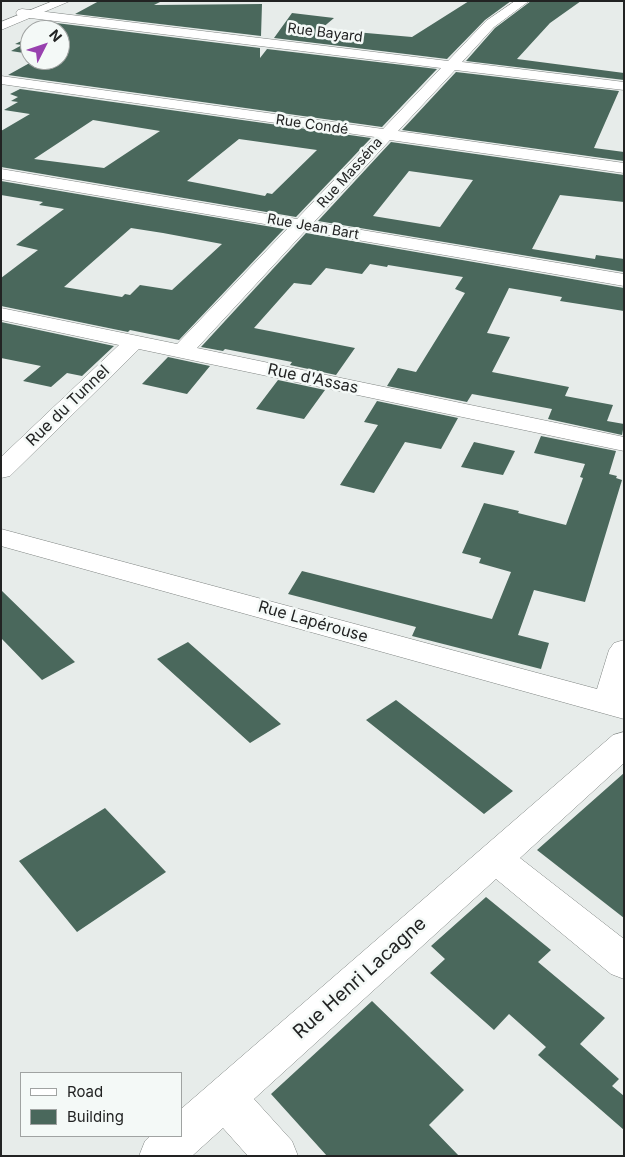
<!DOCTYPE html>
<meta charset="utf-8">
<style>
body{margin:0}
#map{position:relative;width:625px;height:1157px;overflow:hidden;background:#e7ecea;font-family:Inter,sans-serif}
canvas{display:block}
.frame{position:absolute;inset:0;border:2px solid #222323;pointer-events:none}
.legend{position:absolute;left:20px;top:1072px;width:162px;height:65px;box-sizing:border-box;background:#f4f9f7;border:1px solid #a0a3a2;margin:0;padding:6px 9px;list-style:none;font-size:15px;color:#222323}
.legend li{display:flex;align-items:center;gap:10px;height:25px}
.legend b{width:25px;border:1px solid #a0a3a2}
.north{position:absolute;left:20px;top:20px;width:50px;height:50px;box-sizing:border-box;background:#f4f9f7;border:1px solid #a0a3a2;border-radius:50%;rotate:49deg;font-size:14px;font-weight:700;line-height:20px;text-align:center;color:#222323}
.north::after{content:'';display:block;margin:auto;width:18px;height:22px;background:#9841af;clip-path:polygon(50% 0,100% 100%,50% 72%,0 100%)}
</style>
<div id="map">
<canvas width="625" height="1157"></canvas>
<div class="frame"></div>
<ul class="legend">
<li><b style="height:6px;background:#fff"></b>Road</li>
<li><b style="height:14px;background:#4a685c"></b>Building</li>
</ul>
<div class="north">N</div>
</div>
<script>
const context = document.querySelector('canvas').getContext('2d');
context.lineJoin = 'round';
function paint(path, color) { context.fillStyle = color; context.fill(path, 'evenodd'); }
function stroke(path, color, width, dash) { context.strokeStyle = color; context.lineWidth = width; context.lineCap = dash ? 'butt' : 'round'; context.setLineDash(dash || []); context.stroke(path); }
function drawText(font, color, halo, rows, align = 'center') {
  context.font = font + ' Inter,sans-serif'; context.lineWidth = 5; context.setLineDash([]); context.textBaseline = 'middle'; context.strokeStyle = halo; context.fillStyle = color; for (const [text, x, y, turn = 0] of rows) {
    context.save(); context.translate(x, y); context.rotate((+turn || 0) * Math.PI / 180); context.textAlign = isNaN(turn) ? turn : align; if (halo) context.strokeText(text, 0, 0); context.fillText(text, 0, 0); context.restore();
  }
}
const building = new Path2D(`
 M99 1H162L154 5 262 4 261 36 75 14Z
 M469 1H511L485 20 447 59 274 38 292 13 334 18 321 29 412 37Z
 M531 1H581L550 23 517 59 624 73V80L466 61 495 28Z
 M56 23 260 48V58L267 49 437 69 382 127 8 75 35 60H60V30H43Z
 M30 37V54L11 51 22 45 15 44Z
 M456 72 619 91 594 148 624 152V161L402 130Z
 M20 89 371 138 296 217 1 167V131L30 114 4 110 18 102 11 101 18 97 10 94ZM93 120 160 131 104 168 34 159ZM239 139 317 150 272 194 267 193 265 196 187 181Z
 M391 142 624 175V202L560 195 532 249 595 259 596 255 624 259V272L318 221ZM409 171 473 180 440 227 373 216Z
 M1 181 284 229 179 340 130 330 128 332 1 306V278L38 250 16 245 64 209 39 205 43 202 1 195ZM131 228 163 233 222 244 172 290 140 285 130 295 125 294 122 297 64 287Z
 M306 233 624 288V311L560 301 562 297 509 288 487 333 510 337 492 372 569 387 565 396 613 405 607 421 624 424 622 435 548 419 552 409 472 394 467 402 387 386 398 368 416 372 465 293 455 289 463 277 388 265 387 267 370 264 362 274 326 268 311 285 294 283 254 328 355 348 336 375 290 365 292 362 225 349 223 351 201 347Z
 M1 322 114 346 82 376 67 373 51 387 23 381 41 366 1 358Z
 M168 357 210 366 187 394 142 384Z
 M278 380 325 390 304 419 256 409Z
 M377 401 458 418 441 449 405 442 374 493 340 485 378 425 364 422Z
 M541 436 616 451 609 474 617 476 616 478 622 480 585 602 534 590 518 635 549 643 541 669 412 636 416 627 288 594 302 571 492 619 511 572 479 563 481 558 462 553 484 503 519 511 518 513 566 525 583 478 580 477 585 464 534 453Z
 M474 442 515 451 503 475 461 467Z
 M1 590 75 662 42 680 1 638Z
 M188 642 281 724 250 743 157 659Z
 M396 700 513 791 484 814 366 720Z
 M624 773V918L537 850Z
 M105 808 166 872 77 932 19 861Z
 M486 897 551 950 538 962 605 1018 580 1044 619 1079 612 1086 624 1096V1130L538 1055 546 1047 509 1014 494 1030 430 973 445 959 431 946Z
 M372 1001 464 1090 429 1125 459 1156H327L271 1094Z`);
const street = new Path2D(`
 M515 1H529L494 27 462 62 624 82V90L455 70 398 131 624 163V173L390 140 314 222 624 274V286L305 231 197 348 624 437V451L139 349 10 476 1 478V457L119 345 1 320V308L177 344 288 228 1 179V169L297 219 375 137 1 84V76L383 129 441 68 22 17 18 16 16 13 18 10 22 9 448 61 486 21Z
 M1 529 597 689 609 650 614 643 624 640V719L1 546Z
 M624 732V763L520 858 624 939V979L611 974 496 879 254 1099 292 1141 298 1156H248L223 1128 192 1156H139L145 1141 150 1136H181V1109L613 735Z`);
const secondary = new Path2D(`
 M53 1H70L1 30V22Z`);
const farStreetnames = [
 ["Rue Bayard",325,33,7],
 ["Rue Condé",312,125,8],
 ["Rue Masséna",350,173,-48],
 ["Rue Jean Bart",313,227,10]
];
const streetNames = [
 ["Rue d'Assas",313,379,12],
 ["Rue du Tunnel",68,406,-44],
 ["Rue Lapérouse",313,622,16]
];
const nearStreetnames = [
 ["Rue Henri Lacagne",360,978,-42]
];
paint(building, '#4a685c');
stroke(street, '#7f8482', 1);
stroke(secondary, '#7f8482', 1);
paint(street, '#fff');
paint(secondary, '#fff');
drawText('14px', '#222323', '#f4f9f7', farStreetnames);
drawText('16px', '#222323', '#f4f9f7', streetNames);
drawText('19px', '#222323', '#f4f9f7', nearStreetnames);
</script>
